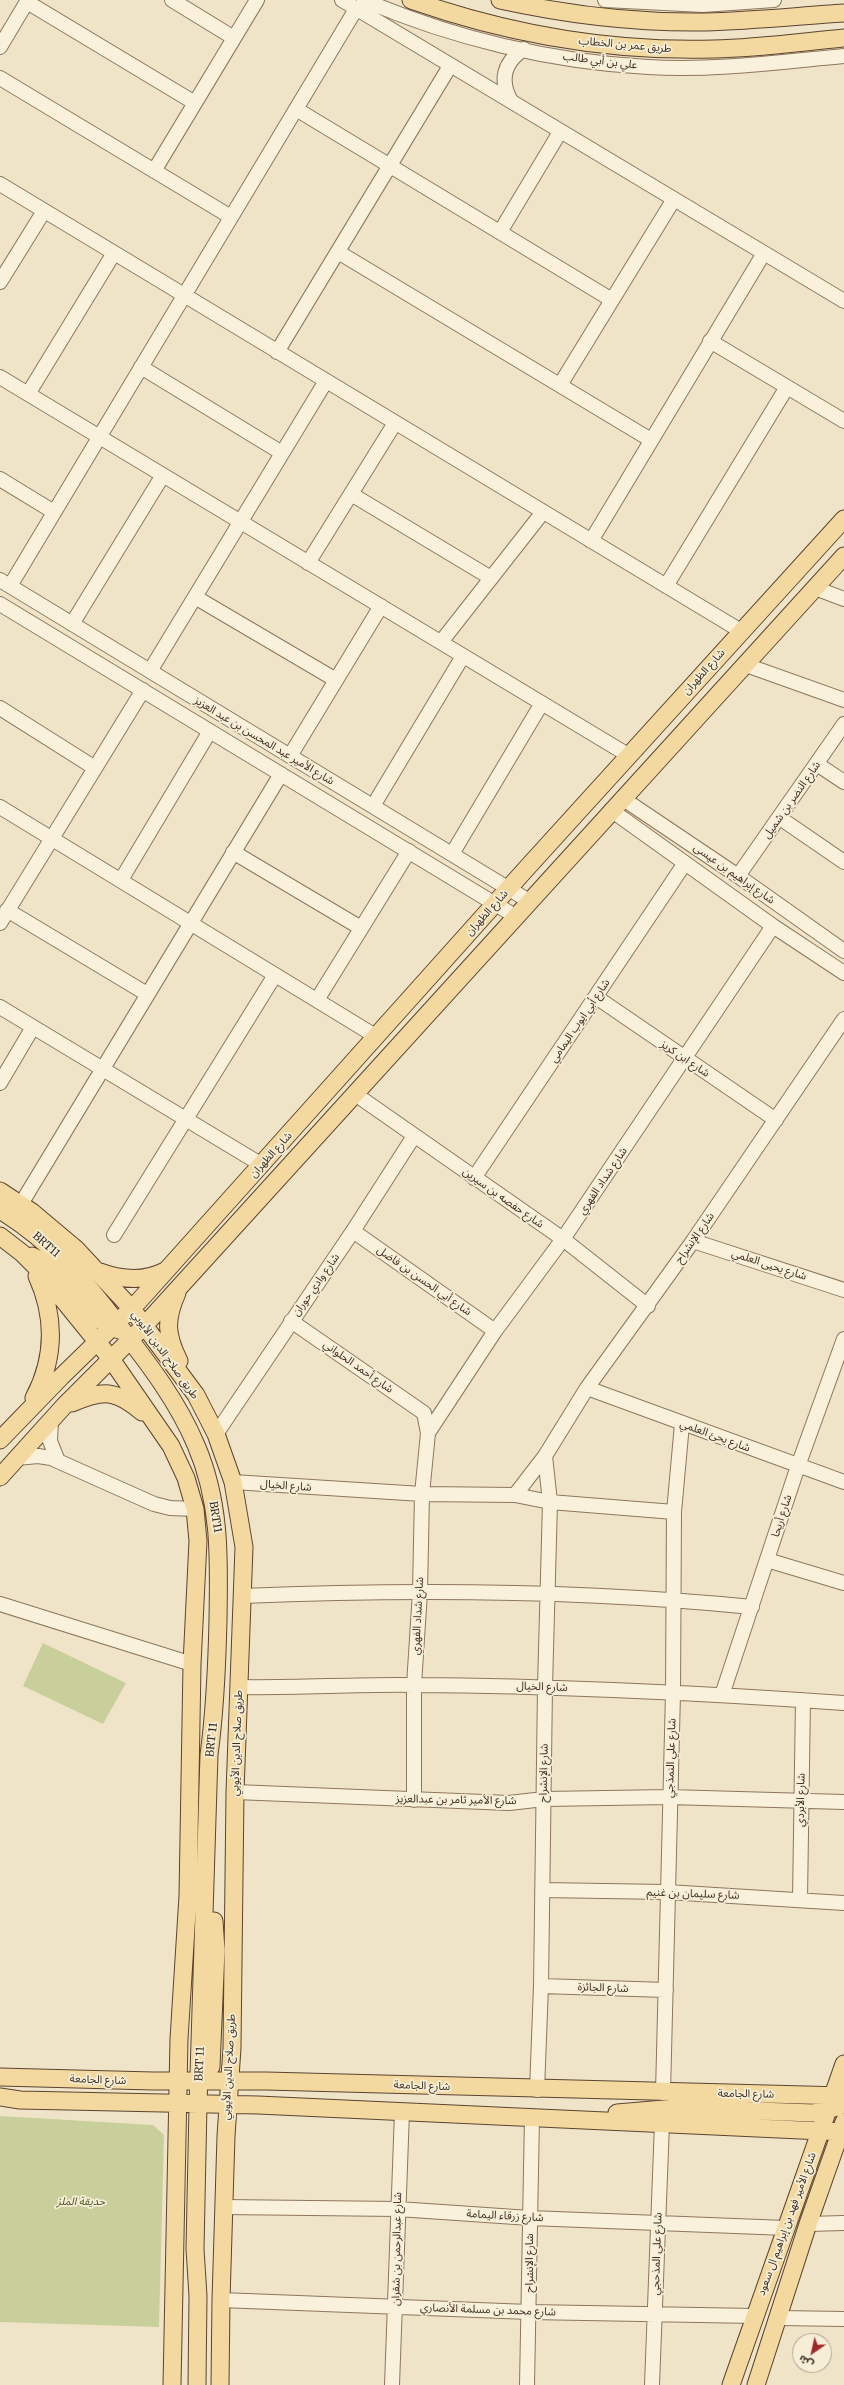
<!DOCTYPE html>
<meta charset="utf-8">
<style>
body{margin:0}
#map{position:relative;width:844px;height:2385px;overflow:hidden;background:#f0e4c8;font-family:Merriweather,"Noto Sans Arabic",serif}
canvas{display:block}
.north{position:absolute;left:792px;top:2333px;width:40px;height:40px;box-sizing:border-box;background:#f7eed8;border:1px solid #ada18e;border-radius:50%;rotate:214deg;font-size:11px;font-weight:700;line-height:16px;text-align:center;color:#3d2e20}
.north::after{content:'';display:block;margin:auto;width:14px;height:18px;background:#9e2a2b;clip-path:polygon(50% 0,100% 100%,50% 72%,0 100%)}
</style>
<div id="map">
<canvas width="844" height="2385"></canvas>
<div class="north">ش</div>
</div>
<script>
const context = document.querySelector('canvas').getContext('2d');
context.lineJoin = 'round';
function paint(path, color) { context.fillStyle = color; context.fill(path, 'evenodd'); }
function stroke(path, color, width, dash) { context.strokeStyle = color; context.lineWidth = width; context.lineCap = dash ? 'butt' : 'round'; context.setLineDash(dash || []); context.stroke(path); }
function drawText(font, color, halo, rows, align = 'center') {
  context.font = font + ' Merriweather,"Noto Sans Arabic",serif'; context.lineWidth = 3.5; context.setLineDash([]); context.textBaseline = 'middle'; context.strokeStyle = halo; context.fillStyle = color; for (const [text, x, y, turn = 0] of rows) {
    context.save(); context.translate(x, y); context.rotate((+turn || 0) * Math.PI / 180); context.textAlign = isNaN(turn) ? turn : align; if (halo) context.strokeText(text, 0, 0); context.fillText(text, 0, 0); context.restore();
  }
}
const green = new Path2D(`
 M43 1643 126 1683 103 1724 23 1686Z
 M0 2116 153 2125 164 2135 159 2327 0 2322Z`);
const minor = new Path2D(`
 M172 0 234 38
 M342 0 844 301
 M364 0C452 38 552 62 648 67 713 71 779 62 844 56
 M605 0 703 5 774 0
 M27 2 195 103
 M0 47 28 0
 M0 78 231 217
 M511 101C499 80 504 62 524 49
 M296 109 612 300
 M154 171 257 0
 M0 184 741 631
 M500 232 560 132
 M338 252 651 440
 M0 282 44 211
 M710 341 844 421
 M277 352 450 66
 M141 367 282 453
 M0 377 628 755
 M560 385 674 199
 M28 394 114 253
 M0 479 54 512
 M351 494 491 578
 M591 541 764 253
 M308 563 395 423
 M0 580 529 901
 M10 586 356 9
 M666 586 787 387
 M815 588 844 599
 M195 597 336 680
 M0 604 515 916
 M72 624 163 475
 M441 642 543 512
 M746 665 844 700
 M150 671 326 381
 M0 708 95 768
 M290 756 381 606
 M817 764 844 782
 M622 798 738 876 844 951
 M373 806 463 656
 M0 807 377 1037
 M611 810 773 926 844 973
 M780 818 844 862
 M233 852 361 928
 M452 854 542 703
 M738 876 844 724
 M121 880 210 731
 M7 910 147 994
 M0 923 143 690
 M596 997 776 1120
 M317 1000 409 851
 M0 1007 262 1165
 M0 1083 33 1027
 M355 1094 563 1239 648 1306
 M474 1178 685 863
 M21 1204 281 774
 M353 1231 495 1331
 M114 1235 275 975
 M693 1241 844 1290
 M291 1321 424 1413 428 1433 422 1494 420 1592 414 1685V1800
 M587 1388 844 1482
 M51 1420 50 1441 58 1461
 M428 1433 495 1331 563 1239 773 926
 M216 1434 353 1231 414 1136
 M17 1458 38 1456 51 1458 154 1504 170 1508 195 1509
 M233 1482 422 1494 515 1495 550 1502 674 1512
 M515 1495 545 1456 587 1388 693 1241 844 1019
 M767 1560 844 1583
 M242 1596C411 1589 583 1590 752 1607
 M0 1604 192 1664
 M239 1687C298 1688 357 1684 415 1685 558 1686 701 1693 844 1703
 M722 1695 798 1466 844 1339
 M235 1792 509 1803 544 1799 669 1797 844 1802
 M542 1890 667 1892 844 1903
 M800 1899 803 1700
 M541 1986 666 1990
 M537 2090 541 1986 545 1687 550 1502 545 1456
 M663 2093 673 1693 674 1512 682 1424
 M223 2207 398 2209 530 2218 786 2228
 M808 2224 844 2223
 M221 2300 529 2312 755 2316
 M779 2318 844 2319
 M392 2385 402 2112
 M527 2385 532 2117
 M652 2385 662 2123`);
const major = new Path2D(`
 M411 0C508 34 611 52 714 49 758 48 801 42 844 38
 M500 0C568 15 636 23 705 22 751 21 798 16 844 13
 M0 1191 32 1212 76 1249 132 1309 196 1395 216 1434 233 1482 244 1547 235 1792 232 2048 226 2136 221 2300 220 2385
 M0 1210C49 1240 86 1281 120 1327 149 1364 178 1402 196 1445 221 1503 219 1559 218 1620 217 1665 215 1710 209 1755L198 2105 195 2249 198 2296 197 2385
 M0 1236 22 1253 39 1270 111 1359 171 1446 186 1478 195 1509 198 1541 192 1664 188 1896 179 2039 172 2385
 M32 1256C68 1271 90 1325 120 1330
 M100 1272C122 1280 144 1282 165 1271
 M177 1293C165 1320 166 1335 179 1361
 M34 1398C55 1358 56 1318 37 1276
 M72 1403C103 1390 115 1389 142 1412
 M0 1440 61 1377 138 1302 525 870 844 519
 M0 1477 64 1406 144 1326 844 556
 M211 2067 216 1950 214 1921
 M0 2077 153 2081H266L844 2096
 M0 2097 20 2100 258 2105 844 2132
 M617 2113 676 2108 813 2113 838 2107
 M731 2385 844 2064
 M756 2385 808 2224 844 2122`);
const streetNames = [
 ["طريق عمر بن الخطاب",625,45,5],
 ["علي بن أبي طالب",600,61,7],
 ["شارع الظهران",704,672,-48],
 ["شارع الأمير عبد المحسن بن عبد العزيز",264,741,31],
 ["شارع النضر بن شميل",792,800,-55],
 ["شارع إبراهيم بن عيسى",734,874,35],
 ["شارع الظهران",487,913,-48],
 ["شارع أبي ايوب اليمامي",580,1021,-56],
 ["شارع ابن كريز",685,1059,34],
 ["شارع الظهران",271,1155,-48],
 ["شارع شداد الفهري",603,1181,-56],
 ["شارع حفصه بن سيرين",503,1198,35],
 ["شارع الإنشراح",695,1238,-55],
 ["BRT11",46,1245,41],
 ["شارع يحيى العلمي",769,1265,18],
 ["شارع أبي الحسن بن فاضل",424,1281,35],
 ["شارع وادي حوران",316,1285,-55],
 ["طريق صلاح الدين الأيوبي",165,1355,54],
 ["شارع أحمد الحلواني",358,1367,35],
 ["شارع يحئ العلمي",715,1436,20],
 ["شارع الخيال",286,1486,4],
 ["شارع أريحا",782,1516,-72],
 ["BRT11",215,1517,81],
 ["شارع شداد الفهري",418,1616,-87],
 ["شارع الخيال",542,1687,2],
 ["BRT 11",212,1740,-84],
 ["طريق صلاح الدين الأيوبي",237,1743,-88],
 ["شارع علي النمذجي",671,1758,-88],
 ["شارع الإنشراح",544,1773,-89],
 ["شارع الأمير ثامر بن عبدالعزيز",456,1800,1],
 ["شارع الأبردي",801,1800,-89],
 ["شارع سليمان بن غنيم",693,1894,2],
 ["شارع الجائزة",603,1988,2],
 ["BRT 11",200,2064,-87],
 ["طريق صلاح الدين الأيوبي",229,2067,-87],
 ["شارع الجامعة",98,2080,2],
 ["شارع الجامعة",422,2086,2],
 ["شارع الجامعة",746,2094,1],
 ["شارع زرقاء اليمامة",505,2216,3],
 ["شارع الأمير فهد بن إبراهيم ال سعود",787,2224,-70],
 ["شارع عبدالرحمن بن شقران",397,2249,-89],
 ["شارع علي المذحجي",657,2254,-88],
 ["شارع الإنشراح",530,2263,-90],
 ["شارع محمد بن مسلمة الأنصاري",488,2310,2]
];
const parkNames = [
 ["حديقة الملز",81,2202]
];
paint(green, '#c9cf9b');
stroke(minor, '#8d765c', 16);
stroke(major, '#5b4430', 19);
stroke(minor, '#faf1dc', 14);
stroke(major, '#f3d9a0', 17);
drawText('11px', '#3d2e20', '#f7eed8', streetNames);
drawText('italic 11px', '#4d5a26', '#f7eed8', parkNames);
</script>
